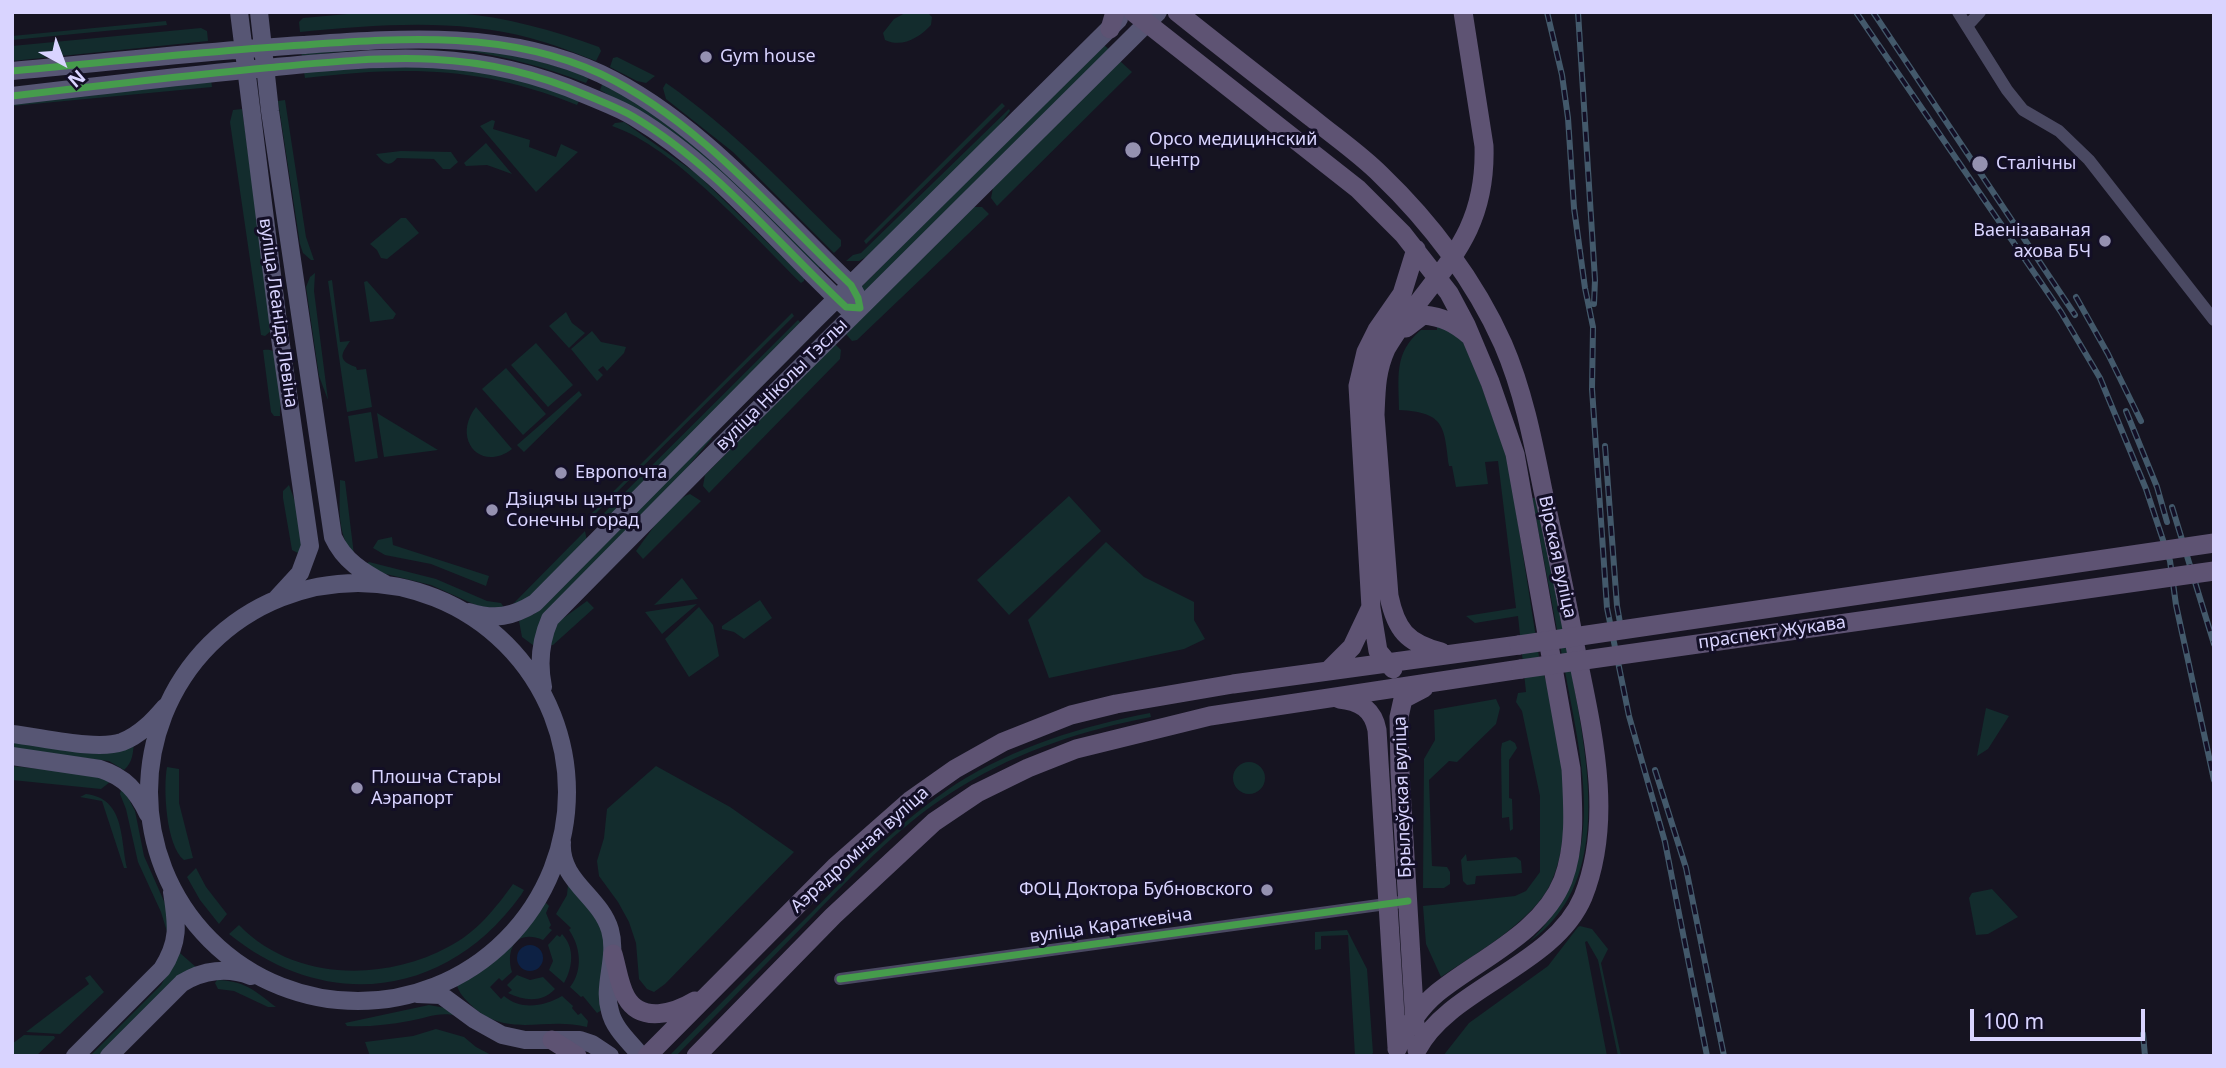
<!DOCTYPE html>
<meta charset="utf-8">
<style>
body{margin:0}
#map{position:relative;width:2226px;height:1068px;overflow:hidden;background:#161421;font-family:"Noto Sans",sans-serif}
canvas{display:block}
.frame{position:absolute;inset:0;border:14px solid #d9d4ff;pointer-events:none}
.north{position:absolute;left:28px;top:28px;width:70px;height:70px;-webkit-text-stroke:5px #130f26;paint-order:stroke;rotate:139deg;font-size:19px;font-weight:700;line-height:28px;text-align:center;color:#d9d4ff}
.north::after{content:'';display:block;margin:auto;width:24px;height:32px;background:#d9d4ff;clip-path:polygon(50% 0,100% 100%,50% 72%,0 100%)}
.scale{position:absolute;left:1970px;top:1009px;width:175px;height:32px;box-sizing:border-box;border:4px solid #d9d4ff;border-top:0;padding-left:9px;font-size:21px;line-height:24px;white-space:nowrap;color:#d9d4ff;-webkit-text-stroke:5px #130f26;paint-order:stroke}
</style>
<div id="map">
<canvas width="2226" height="1068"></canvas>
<div class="frame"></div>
<div class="north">N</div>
<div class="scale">100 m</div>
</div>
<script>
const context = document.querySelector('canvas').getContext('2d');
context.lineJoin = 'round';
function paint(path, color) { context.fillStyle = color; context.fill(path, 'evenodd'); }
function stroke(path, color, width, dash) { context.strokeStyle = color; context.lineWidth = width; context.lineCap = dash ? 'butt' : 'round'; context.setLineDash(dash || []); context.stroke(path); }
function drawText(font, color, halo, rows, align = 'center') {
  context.font = font + ' "Noto Sans",sans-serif'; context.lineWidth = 6; context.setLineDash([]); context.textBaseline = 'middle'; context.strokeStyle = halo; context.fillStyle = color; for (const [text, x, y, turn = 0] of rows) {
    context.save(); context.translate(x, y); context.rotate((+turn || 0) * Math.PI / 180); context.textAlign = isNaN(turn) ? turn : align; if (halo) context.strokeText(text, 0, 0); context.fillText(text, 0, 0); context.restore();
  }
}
const green = new Path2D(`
 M370 12C399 12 428 11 457 13 506 17 552 30 599 47L601 51 596 61C575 53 553 44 530 38 455 18 377 25 300 32L299 22 303 18Z
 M907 12H927L932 17 931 25C919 38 902 48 885 40L883 33 894 19Z
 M166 21 167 25 12 40V36Z
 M201 28 207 31 208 41 12 61V46Z
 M1104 45 1111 51 866 294 861 288 862 286Z
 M489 47 590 76 586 83C547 68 509 57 468 51 414 43 356 50 302 56L301 53 337 48Z
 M617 57 655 76 646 83 637 81 610 67 613 58Z
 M1120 61 1132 72 997 206 991 198 993 188Z
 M429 65 521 78 580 99 577 105C481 66 406 66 305 78L304 72Z
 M211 79 212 87 12 106V100Z
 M603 82 671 122 823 264 818 269 639 112 600 90Z
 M666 83C731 128 785 185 841 240V246L834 253 733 152 666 99 663 88Z
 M285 100 306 237 314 260H311L303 253 300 244 278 101Z
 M1002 103 1005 106 866 244 864 241Z
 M242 109 273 329 265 336 261 335 230 122 233 110Z
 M1009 109 1010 111 989 139 868 256 859 261H846L853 255 861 253Z
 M492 120 495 121 493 129 530 140 529 147 556 157 561 144 578 152 536 192 480 126Z
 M624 122 697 174 804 278V281L801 283C753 236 675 147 612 126L615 123Z
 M486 143 512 174 487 165 466 166 464 163Z
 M401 151 451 152 458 162 450 169H443L434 159 397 158C389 169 383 162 376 154Z
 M974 207H982L989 214 857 340 852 341 846 334Z
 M401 218H406L419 233 387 259 381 258 377 250 370 244Z
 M315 273 314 291 328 400 319 376 306 287 310 277Z
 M332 280 340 342 350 341C343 352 335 360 356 367L357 370 366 369 372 407 347 412 328 281Z
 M367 281 396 314 393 319 370 322 364 282Z
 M566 312 572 323 585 333 569 348 549 326Z
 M792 313 794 316 590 519 588 517Z
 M798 320 803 325 603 524 594 523Z
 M1437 322 1452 326 1469 351 1508 460 1540 663C1561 720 1582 846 1542 898 1516 931 1475 954 1441 977L1426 944 1423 906 1515 896 1526 891 1540 872V796L1522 711 1516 702 1518 693 1526 692 1518 616 1475 623 1466 616 1516 608 1498 461 1485 462 1488 484 1456 487 1452 466H1449C1444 428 1446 412 1399 410 1399 378 1393 353 1421 330H1437Z
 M592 331 601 342 626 347 624 353 607 371 603 366 598 370 603 375 597 381 571 349Z
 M536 343 573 385 548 407 511 365Z
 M835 344 841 350 840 359 709 493 703 486 705 475Z
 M263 350C267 350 270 349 274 352 284 360 280 402 280 416H274L271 412Z
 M506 368 546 414 523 435 482 389Z
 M579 391 582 395 524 452 517 445Z
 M476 407 512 449C481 473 451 439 476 407Z
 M371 412 378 458 355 462 348 416Z
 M377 413 438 450 384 457Z
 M710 436 712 438 537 648 522 637 519 621 534 614Z
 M340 480 345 481 354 555C336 534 340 506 340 480Z
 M289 485C297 507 307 531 300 554L292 550 283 498V491Z
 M690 494 701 501 643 559 636 551C649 534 670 501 690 494Z
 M1069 496 1101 531 1009 615 977 580Z
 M1532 498H1535C1541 528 1549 557 1556 586 1564 618 1568 653 1574 686 1589 770 1611 885 1529 942 1611 864 1582 765 1564 666 1553 610 1543 554 1532 498Z
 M585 531 587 541 523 604 512 605Z
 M392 537 393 545 489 576 486 586 431 564 385 555 373 548 378 540Z
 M1106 542 1144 577 1194 602V620L1205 639 1184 649 1049 678 1028 620Z
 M369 562 436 579 487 601 501 603 505 609 480 607 431 585 386 574 364 565Z
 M682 578 698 599 654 605Z
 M760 600 772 618 744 639 734 632 722 629V626Z
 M587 601 594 608 553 645H547L558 622Z
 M697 604 662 634 645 612Z
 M699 607 713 625 719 656 689 677 665 639Z
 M1496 699 1500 708 1496 724 1457 762 1449 761 1429 780 1432 866 1447 867 1450 872V884L1444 888H1423L1424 759 1435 740 1434 710Z
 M1986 708 2009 716 1988 749 1977 756Z
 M1150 713 1151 717C1084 730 1021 750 962 786 906 819 859 869 814 915 768 962 722 1009 676 1056L670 1055C716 1008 762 961 809 915 855 868 901 820 956 784 1015 747 1082 726 1150 713Z
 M1510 740 1515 743 1517 748 1509 760V798L1512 799 1513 829 1510 831 1509 817 1502 818 1501 749 1502 743Z
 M12 741H134C133 753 133 762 124 770L109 761 12 749Z
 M1233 778a16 16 0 1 1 32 0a16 16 0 1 1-32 0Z
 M12 766 88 774 110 782 101 789 12 780Z
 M656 766 730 807 794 852 665 984 654 992 647 989 639 979 636 943 629 922 618 902 599 876 597 861 604 838 607 809Z
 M167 767 179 769V803L193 858 184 860C166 846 163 788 167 767Z
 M122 786 135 811 144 856 171 917 168 935 161 912 138 862 126 809 120 794Z
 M86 794C125 799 120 837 127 868H124L102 801 80 797Z
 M1466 854 1467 861 1516 857 1521 861 1522 873 1476 876 1475 884 1467 885 1463 881 1461 860Z
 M196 868 206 887 227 914 219 924 200 900 187 877Z
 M513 884 524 890 521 895C447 998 327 1013 229 934L239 925C293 981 383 982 448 947 476 933 495 909 513 884Z
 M568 885 595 915 606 938 602 1010 597 1013 583 996 581 997 570 987C583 971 581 947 569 930L571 928 556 914 567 895Z
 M1992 889 2018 917 1988 934 1976 935 1969 898 1972 893Z
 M545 902 549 906 546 913 551 925 549 928 552 930 543 940C517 929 505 948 512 972L502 981 499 978 490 987 501 999 504 996C521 1011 545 1006 562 996L573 1006 572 1008 578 1015 581 1013 588 1021 587 1027C544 1016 506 1040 470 1004 464 998 460 994 457 986 462 977 471 975 479 970 505 952 530 930 545 902Z
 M1580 926 1592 929 1608 949 1601 963 1621 1056H1618L1598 960 1587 941 1585 942 1607 1056H1443L1469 1023 1548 966 1578 927Z
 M1347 930 1367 969 1373 1053 1370 1056H1355L1348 935 1321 936V949L1315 950V932Z
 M562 934C575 948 573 967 564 983L549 970 553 961 548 945 557 935 560 937Z
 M180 953 197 968 101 1056H90L161 985Z
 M90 975 104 992 60 1034 26 1032 89 984 85 978Z
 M517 975 530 980 543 977 555 989C542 1003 524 1001 508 993L512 990 507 985Z
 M217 980C245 981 254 990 276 1007H268L234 991 218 989 215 983Z
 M429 1005 451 1009 458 1016C439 1011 427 1018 409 1021 388 1025 368 1027 347 1026L345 1023Z
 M436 1029 464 1037 476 1047 493 1056H370L365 1042 413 1036Z
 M24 1035 54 1036 55 1038 36 1056H12V1044Z`);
const water = new Path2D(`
 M517 958a13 13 0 1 1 26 0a13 13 0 1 1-26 0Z`);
const street = new Path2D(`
 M1958 12 2007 90 2023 110 2059 131 2089 160 2214 320
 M1968 25 1980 12
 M840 979 1408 901`);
const secondary = new Path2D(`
 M239 12 280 338 310 546 300 573 277 598
 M259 12 270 111 333 537C344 561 363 572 385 584
 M12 71C109 62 206 51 303 45 403 38 507 30 601 74 699 121 774 212 851 285L858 298 860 308
 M12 96C96 86 180 76 265 68 382 57 474 46 586 95 602 102 619 108 634 117 716 166 777 243 846 307L860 308
 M149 792a209 209 0 1 1 418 0a209 209 0 1 1-418 0Z
 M469 612C495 620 512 617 535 603L816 319 1119 19
 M543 687C538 663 540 642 550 619L708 459 1158 12
 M12 734C41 737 97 751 122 742 140 735 153 721 165 707
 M12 756 100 769C125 777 137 791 148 814
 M562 842C559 881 600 896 610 930 618 958 602 985 610 1011 614 1029 630 1042 641 1056
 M417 994 441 995 475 1020 502 1035 525 1040H580L592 1044 610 1056
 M75 1056 162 969C180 941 177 924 172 892
 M109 1056 182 983C203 970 228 967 251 976`);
const primary = new Path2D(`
 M1133 12 1358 189 1403 234 1449 293 1466 325 1490 382 1515 454 1571 769C1573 807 1576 845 1563 880 1542 933 1479 959 1437 993 1420 1007 1406 1029 1397 1049
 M1177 12C1222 48 1267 83 1312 118 1335 137 1360 154 1381 175 1430 222 1475 281 1503 344 1523 390 1533 441 1543 491 1554 540 1565 590 1574 640 1590 722 1616 815 1583 897 1554 966 1449 988 1417 1050
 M1110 29 1115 12
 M1406 328 1423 315C1443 317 1455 323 1470 336
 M1441 652C1407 643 1396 630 1389 596L1375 415C1376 391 1376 371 1386 349 1431 273 1487 245 1484 146L1463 12
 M1393 669 1378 651 1371 608 1358 386 1366 352 1377 330 1402 294 1416 249
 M1328 671 1352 647 1370 609
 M1339 699C1360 701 1373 709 1377 730L1397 1047
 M613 954C617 967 619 985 626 997 641 1024 675 1013 695 1001
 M1415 1025 1400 772 1399 717 1403 699 1424 688
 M552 1040 577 1056
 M647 1056 835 867 911 800 955 769 1003 742 1071 715 1116 704 1233 684 1519 645
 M696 1056 833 916 934 822 977 793 1028 768 1076 749 1210 716 1521 669`);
const rail = new Path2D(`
 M1547 12 1562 75 1568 118 1574 208 1585 288 1593 327 1592 389 1607 608 1629 716 1665 842 1707 1056
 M1578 12 1595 280 1594 304
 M1856 12 2061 312 2100 378 2146 489 2170 561 2176 605 2214 780
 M1873 12 2075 315
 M2076 297 2108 354 2141 421
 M2126 411 2157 487 2167 522
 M1605 446 1617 606 1622 634
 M2172 507 2214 644
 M1655 770 1686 868 1724 1056
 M2143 1034 2145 1056`);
const primaryBridge = new Path2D(`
 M1519 645 2214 543
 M1521 669 2214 571`);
const cycleway = new Path2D(`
 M12 71C109 62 206 51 303 45 403 38 507 30 601 74 699 121 774 212 851 285L858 298 860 308 846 307C777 243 716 166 634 117 619 108 602 102 586 95 474 46 382 57 265 68 180 76 96 86 12 96
 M840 979 1408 901`);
const markers = [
 [706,57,7,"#9591b1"],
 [1133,150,9,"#9591b1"],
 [1980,164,9,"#9591b1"],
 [2105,241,7,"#9591b1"],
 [561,473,7,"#9591b1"],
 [492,510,7,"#9591b1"],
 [357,788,7,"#9591b1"],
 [1267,890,7,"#9591b1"]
];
const poiNames = [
 ["Gym house",720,57],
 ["Орсо медицинский",1149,140],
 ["центр",1149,161],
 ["Сталічны",1996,164],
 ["Ваенізаваная",2091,231,"right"],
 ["ахова БЧ",2091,252,"right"],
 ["Европочта",575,473],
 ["Дзіцячы цэнтр",506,500],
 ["Сонечны горад",506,521],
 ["Плошча Стары",371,778],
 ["Аэрапорт",371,799],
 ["ФОЦ Доктора Бубновского",1253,890,"right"]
];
const streetNames = [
 ["вуліца Леаніда Левіна",278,313,82],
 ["вуліца Ніколы Тэслы",782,385,-45],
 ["Вірская вуліца",1557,557,78],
 ["праспект Жукава",1772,633,-8],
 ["Брылеўская вуліца",1403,797,-92],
 ["Аэрадромная вуліца",860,850,-42],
 ["вуліца Караткевіча",1111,926,-8]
];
paint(green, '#132c2d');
paint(water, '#0d2144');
stroke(street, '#4a4962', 12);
stroke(secondary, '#575674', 18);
stroke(primary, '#5e5373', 19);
stroke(rail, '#43596b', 6);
stroke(rail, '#130f26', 3.5, [10]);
stroke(primaryBridge, '#5e5373', 19);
stroke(cycleway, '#469c4c', 7);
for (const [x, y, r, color] of markers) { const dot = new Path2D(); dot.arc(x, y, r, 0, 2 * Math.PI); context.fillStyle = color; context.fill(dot); stroke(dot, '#130f26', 2.5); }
drawText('18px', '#d9d4ff', '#130f26', poiNames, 'left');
drawText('18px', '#d9d4ff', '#130f26', streetNames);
</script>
